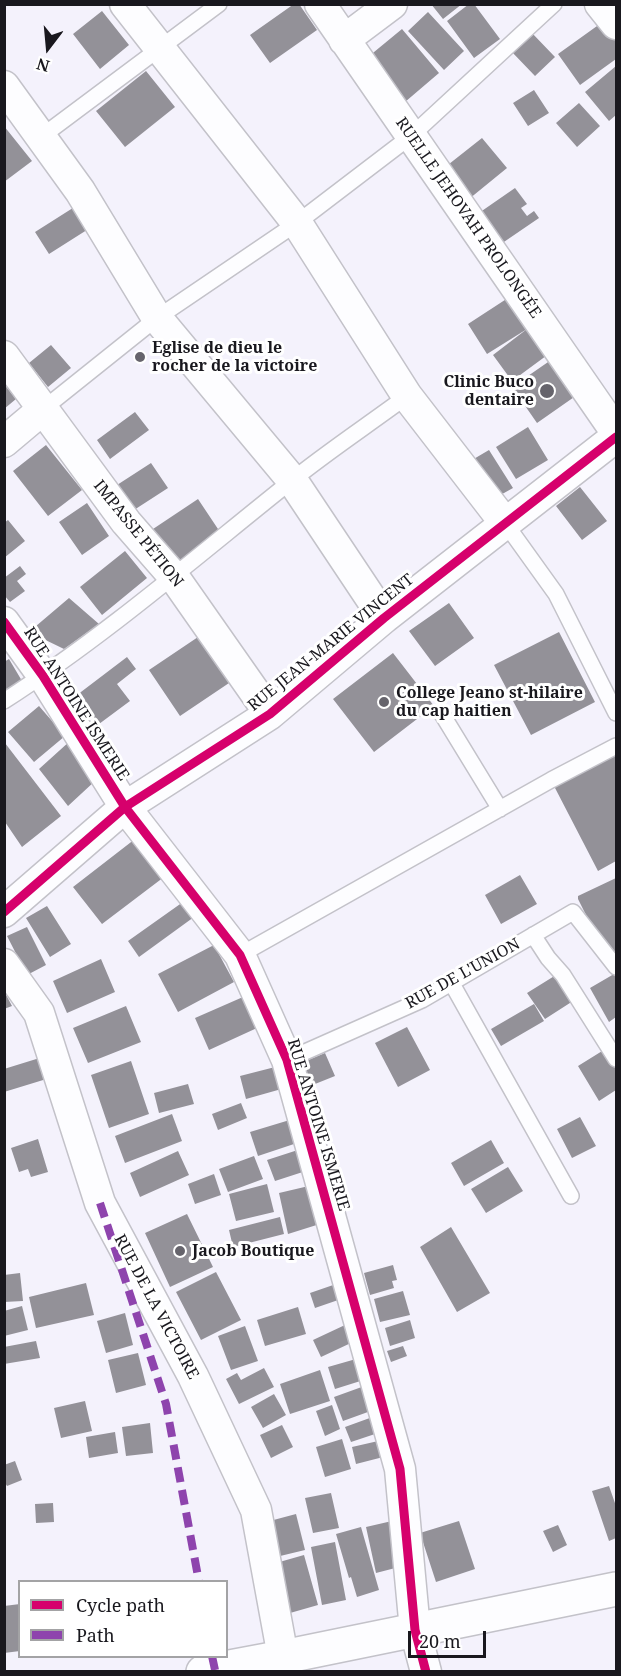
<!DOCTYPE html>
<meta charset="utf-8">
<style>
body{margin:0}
#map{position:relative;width:621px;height:1676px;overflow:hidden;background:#f4f2fc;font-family:"Noto Serif",serif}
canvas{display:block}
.frame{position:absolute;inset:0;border:6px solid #19181e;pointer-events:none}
.legend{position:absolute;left:18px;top:1580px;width:210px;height:78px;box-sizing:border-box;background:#fff;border:2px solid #a3a3a5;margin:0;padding:8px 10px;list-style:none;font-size:18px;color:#19181e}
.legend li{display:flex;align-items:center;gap:12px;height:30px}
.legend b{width:30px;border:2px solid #a3a3a5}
.north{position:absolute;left:18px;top:18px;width:60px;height:60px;-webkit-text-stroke:4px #fff;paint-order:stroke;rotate:196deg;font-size:16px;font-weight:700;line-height:24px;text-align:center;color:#19181e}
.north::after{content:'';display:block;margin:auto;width:21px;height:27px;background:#19181e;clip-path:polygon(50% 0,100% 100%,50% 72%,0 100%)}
.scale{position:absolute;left:408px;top:1631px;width:78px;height:27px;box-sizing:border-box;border:3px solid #19181e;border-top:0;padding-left:8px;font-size:18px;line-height:21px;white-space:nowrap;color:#19181e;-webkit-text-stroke:4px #fff;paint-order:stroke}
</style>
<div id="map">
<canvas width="621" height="1676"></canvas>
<div class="frame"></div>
<ul class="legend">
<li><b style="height:8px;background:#d6006c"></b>Cycle path</li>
<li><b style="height:8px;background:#8e44ad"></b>Path</li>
</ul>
<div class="north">N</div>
<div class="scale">20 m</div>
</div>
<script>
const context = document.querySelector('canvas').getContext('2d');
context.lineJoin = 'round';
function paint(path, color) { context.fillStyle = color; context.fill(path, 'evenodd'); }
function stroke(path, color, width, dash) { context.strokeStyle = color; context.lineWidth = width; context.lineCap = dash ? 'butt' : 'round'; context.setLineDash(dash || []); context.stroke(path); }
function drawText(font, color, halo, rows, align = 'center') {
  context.font = font + ' "Noto Serif",serif'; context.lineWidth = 6; context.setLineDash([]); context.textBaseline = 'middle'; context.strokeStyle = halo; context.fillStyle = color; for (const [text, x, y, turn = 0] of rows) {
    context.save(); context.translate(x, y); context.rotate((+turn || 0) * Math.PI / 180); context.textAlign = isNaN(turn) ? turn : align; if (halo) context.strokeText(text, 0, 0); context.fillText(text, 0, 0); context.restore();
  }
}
const building = new Path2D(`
 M294 4H299L317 30 270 63 250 35Z
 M431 4H462L443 19Z
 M469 4H474L500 39 474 58 447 21Z
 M102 11 129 45 100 69 73 34Z
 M428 12 464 51 444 70 408 31Z
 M604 21 616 38V59L580 85 558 54Z
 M402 29 439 73 405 102 368 57Z
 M531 32 555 57 535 76 511 51Z
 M616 66V115L609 121 585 92Z
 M146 71 175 107 125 147 96 111Z
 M534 90 549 113 528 126 513 103Z
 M579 103 600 126 577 147 556 123Z
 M4 126 32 161 4 182Z
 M482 138 507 168 469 199 444 168Z
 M515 188 527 204 521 208 527 216 534 211 539 218 498 246 476 215Z
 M76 206 90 228 49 254 35 232Z
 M511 296 550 353 512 381 493 355 527 329 487 354 468 324Z
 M51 345 71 368 48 387 29 363Z
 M551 360 577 395 537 423 512 387Z
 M4 384 16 399 4 409Z
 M135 412 149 430 110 459 97 440Z
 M528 427 548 460 516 479 496 447Z
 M46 445 82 490 48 516 13 471Z
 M489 450 513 488 495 498 472 460Z
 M151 463 168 488 134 510 117 485Z
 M580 487 607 521 582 540 556 506Z
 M198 499 222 535 183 565 153 529Z
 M87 503 109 536 82 555 59 522Z
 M8 520 25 541 4 558V523Z
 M125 551 147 578 102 615 80 587Z
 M20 566 26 574 17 581 25 591 10 602 4 595V578Z
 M69 598 99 624 64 649 29 632Z
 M449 603 474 638 435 666 409 631Z
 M559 632 595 702 531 735 494 665Z
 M201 635 232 681 180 716 149 670Z
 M393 653 434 706 374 752 333 699Z
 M127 657 136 669 117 684 130 701 99 724 77 695Z
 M9 659 22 681 4 692V662Z
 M39 706 65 736 34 762 8 732Z
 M70 741 95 781 68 806 39 769Z
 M5 743 61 816 22 847 5 822Z
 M616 754V861L598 871 554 786Z
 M135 839 164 877 102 924 73 887Z
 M520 875 537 904 501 924 485 895Z
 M616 878V956L594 931 578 899V896Z
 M183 902 194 917 139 957 128 941Z
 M47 906 71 944 50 957 26 918Z
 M27 927 46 965 27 975 7 936Z
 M214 945 234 982 178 1012 158 974Z
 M101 959 115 992 67 1013 53 981Z
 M614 974 616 979V1017L609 1022 590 988Z
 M556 975 573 1001 545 1019 527 993Z
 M4 991 12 1006 4 1009Z
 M243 997 257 1028 209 1050 195 1018Z
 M534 1004 544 1021 501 1046 491 1029Z
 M126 1006 141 1042 88 1063 73 1028Z
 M407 1027 430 1070 398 1087 375 1043Z
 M607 1048 616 1064V1090L599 1101 578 1066Z
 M325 1053 335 1076 310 1086 301 1063Z
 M46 1056 53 1077 4 1092V1069Z
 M131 1061 149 1114 109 1128 91 1075Z
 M279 1066 285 1088 246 1099 240 1076Z
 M188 1084 194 1104 159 1113 154 1093Z
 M241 1103 247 1118 218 1130 212 1114Z
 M172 1114 182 1141 125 1163 115 1136Z
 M580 1117 596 1146 572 1158 557 1129Z
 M293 1119 300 1142 258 1156 250 1132Z
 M38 1139 48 1172 31 1177 28 1169 19 1172 11 1148Z
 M491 1140 504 1163 464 1186 451 1163Z
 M304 1148 312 1169 275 1181 267 1160Z
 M178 1151 189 1175 140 1197 130 1173Z
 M254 1156 263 1179 228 1192 219 1169Z
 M508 1167 523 1191 486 1213 471 1189Z
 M214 1174 221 1195 195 1204 188 1184Z
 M267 1184 274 1212 236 1221 229 1194Z
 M313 1185 323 1223 288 1234 279 1193Z
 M187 1214 213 1267 170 1287 145 1233Z
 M280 1217 284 1234 233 1247 229 1230Z
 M451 1227 490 1293 457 1312 420 1247Z
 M393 1265 397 1280 392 1281 394 1288 370 1295 364 1273Z
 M216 1272 241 1320 201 1340 176 1292Z
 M20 1273 23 1301 4 1302V1275Z
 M86 1283 94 1315 36 1328 29 1297Z
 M339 1283 344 1298 315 1308 310 1293Z
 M403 1291 410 1315 380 1322 374 1299Z
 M22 1306 28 1330 4 1336V1311Z
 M298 1307 306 1334 265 1346 257 1320Z
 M125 1313 133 1345 106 1353 97 1321Z
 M410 1320 415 1338 390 1346 385 1328Z
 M345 1325 353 1342 321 1357 313 1340Z
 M245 1326 258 1361 231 1370 218 1336Z
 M36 1341 40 1358 4 1364V1347Z
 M403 1346 407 1356 391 1362 387 1351Z
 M138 1353 146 1385 116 1393 108 1360Z
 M363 1357 370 1378 335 1389 328 1367Z
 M264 1368 274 1387 239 1404 226 1379 237 1373 241 1380Z
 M320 1370 330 1401 290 1414 280 1384Z
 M370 1384 379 1408 343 1421 334 1397Z
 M274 1394 286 1415 263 1428 251 1407Z
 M85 1401 92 1431 61 1438 54 1408Z
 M332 1405 340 1429 325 1436 316 1411Z
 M378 1415 384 1431 351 1442 345 1427Z
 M150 1423 153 1453 126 1456 122 1427Z
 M282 1425 293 1447 271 1458 260 1435Z
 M115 1432 118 1453 89 1458 86 1437Z
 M342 1439 351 1469 325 1477 316 1447Z
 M387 1439 391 1455 356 1464 352 1447Z
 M15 1461 22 1480 7 1486 4 1481V1465Z
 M609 1486 616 1506V1538L609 1541 592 1491Z
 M331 1493 339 1528 313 1533 305 1498Z
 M53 1503 54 1522 36 1523 35 1504Z
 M296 1514 305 1550 276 1557 266 1522Z
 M392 1521 403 1566 376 1573 366 1527Z
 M459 1521 475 1569 436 1582 420 1533Z
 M558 1525 567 1545 553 1552 543 1531Z
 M361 1527 379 1590 357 1597 351 1577 349 1578 336 1534Z
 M335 1542 346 1600 322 1605 311 1547Z
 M304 1555 318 1605 290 1613 276 1563Z
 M20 1604V1651L4 1653V1606Z`);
const service = new Path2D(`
 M41 137 219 4
 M42 410 157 318 297 223 411 136 554 4
 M505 523 556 594 616 713
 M4 701C105 636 196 557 290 482 327 452 368 425 407 396
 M442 714 500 809
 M533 935 548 958 563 975 616 1059
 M240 955 551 780 616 746
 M451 982 571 1196
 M287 1060 422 1000 573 912 616 967`);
const minor = new Path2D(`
 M125 4 297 223 407 396 505 523
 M320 4 616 432
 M600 4 616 24
 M344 40 392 4
 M4 86 80 191 157 318 292 480 384 618
 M4 356 126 522 174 577 270 714
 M4 442 42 410
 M4 622 43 676 125 807 240 955 287 1060 400 1469 415 1630 426 1672
 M4 912 125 807 270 714 384 618 616 437
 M4 964 39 1013 100 1203 193 1376 256 1510 283 1657`);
const primary = new Path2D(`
 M203 1672 283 1657 616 1589`);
const quiet = new Path2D(`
 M100 1203 166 1404 199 1582
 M212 1656 215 1670`);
const cycleway = new Path2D(`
 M4 622 43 676 125 807 240 955 287 1060 400 1469 415 1630 426 1672
 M4 912 125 807 270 714 384 618 616 437`);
const markers = [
 [140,357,6,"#66646c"],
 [547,391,8,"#66646c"],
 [384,702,6,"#66646c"],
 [180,1251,6,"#66646c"]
];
const streetNames = [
 ["RUELLE JEHOVAH PROLONGÉE",468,218,55],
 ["IMPASSE PÉTION",138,534,51],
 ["RUE JEAN-MARIE VINCENT",331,643,-39],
 ["RUE ANTOINE ISMERIE",76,704,57],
 ["RUE DE L'UNION",463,974,-29],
 ["RUE ANTOINE ISMERIE",318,1125,73],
 ["RUE DE LA VICTOIRE",156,1307,62]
];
const poiNames = [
 ["Eglise de dieu le",152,348],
 ["rocher de la victoire",152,366],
 ["Clinic Buco",534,382,"right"],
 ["dentaire",534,400,"right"],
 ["College Jeano st-hilaire",396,693],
 ["du cap haitien",396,711],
 ["Jacob Boutique",192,1251]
];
paint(building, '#939198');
stroke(service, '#c3c2c9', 18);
stroke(minor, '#c3c2c9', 33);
stroke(primary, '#c3c2c9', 36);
stroke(service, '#fdfdff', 15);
stroke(minor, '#fdfdff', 30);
stroke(primary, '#fdfdff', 33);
stroke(quiet, '#8e44ad', 8, [15, 8]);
stroke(cycleway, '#d6006c', 9);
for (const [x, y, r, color] of markers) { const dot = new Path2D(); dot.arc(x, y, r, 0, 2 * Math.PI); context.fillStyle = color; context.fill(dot); stroke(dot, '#fff', 2); }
drawText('16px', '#19181e', '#fff', streetNames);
drawText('bold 16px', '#19181e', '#fff', poiNames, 'left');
</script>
